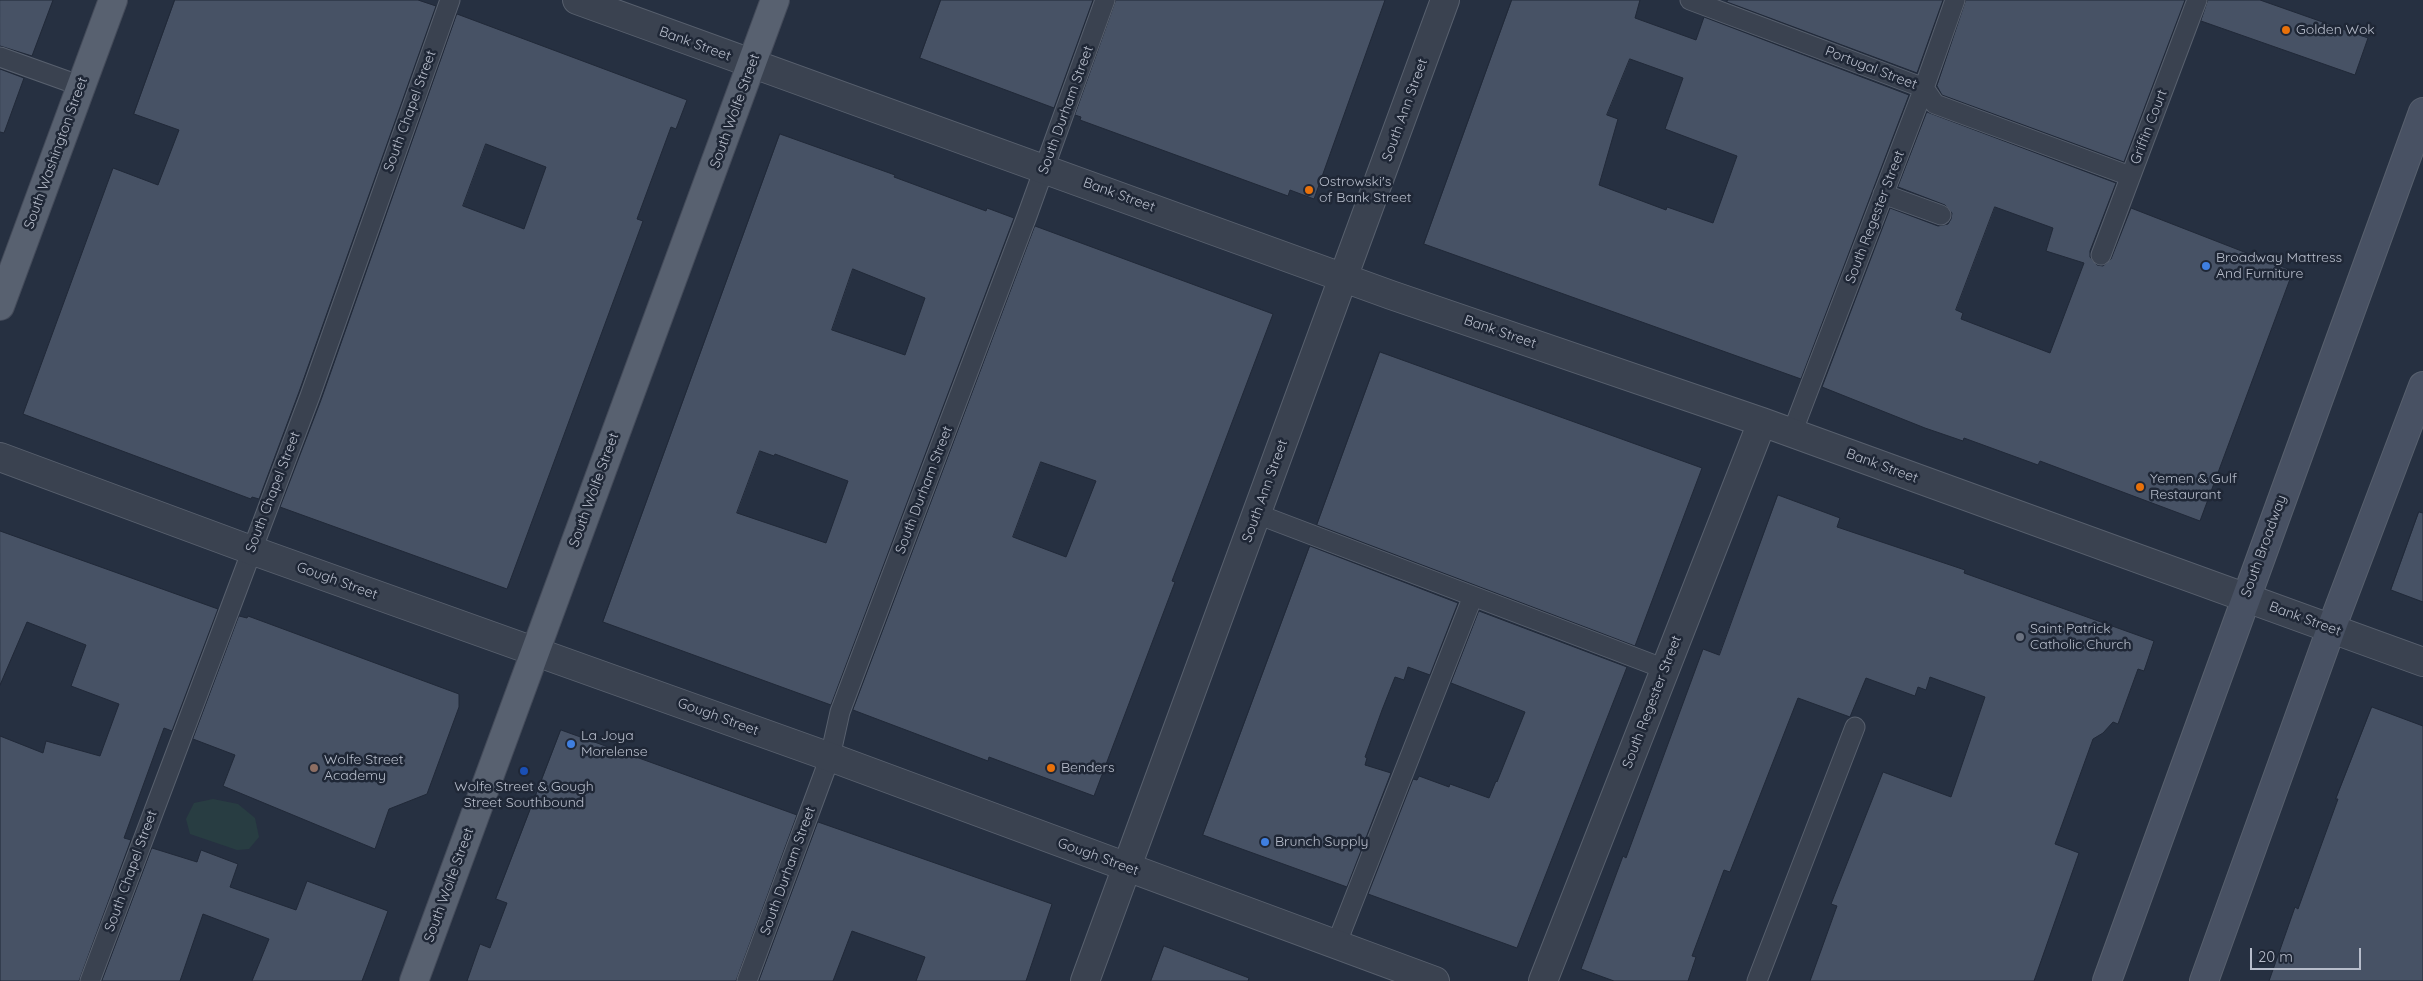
<!DOCTYPE html>
<style>
body{margin:0}
#map{position:relative;width:2423px;height:981px;overflow:hidden;background:#263041;font-family:Quicksand,sans-serif}
canvas{display:block}
.scale{position:absolute;left:2250px;top:948px;width:111px;height:22px;box-sizing:border-box;border:2px solid #b7bdcb;border-top:0;padding-left:6px;font-size:15px;line-height:18px;white-space:nowrap;color:#b7bdcb;-webkit-text-stroke:4px #1f2736;paint-order:stroke}
</style>
<div id="map">
<canvas width="2423" height="981"></canvas>
<div class="scale">20 m</div>
</div>
<script>
const context = document.querySelector('canvas').getContext('2d');
context.lineJoin = 'round';
function paint(path, color) { context.fillStyle = color; context.fill(path, 'evenodd'); }
function stroke(path, color, width, dash) { context.strokeStyle = color; context.lineWidth = width; context.lineCap = dash ? 'butt' : 'round'; context.setLineDash(dash || []); context.stroke(path); }
function drawText(font, color, halo, rows, align = 'center') {
  context.font = font + ' Quicksand,sans-serif'; context.lineWidth = 5; context.setLineDash([]); context.textBaseline = 'middle'; context.strokeStyle = halo; context.fillStyle = color; for (const [text, x, y, turn = 0] of rows) {
    context.save(); context.translate(x, y); context.rotate((+turn || 0) * Math.PI / 180); context.textAlign = isNaN(turn) ? turn : align; if (halo) context.strokeText(text, 0, 0); context.fillText(text, 0, 0); context.restore();
  }
}
const green = new Path2D(`
 M213 799 238 804 255 818 259 837 249 849 237 850 190 834 186 819 194 803Z`);
const building = new Path2D(`
 M0 0H53L32 56 0 46Z
 M175 0H418L436 6 299 392 259 499 252 497 251 499 23 414 113 168 158 185 179 130 134 114Z
 M941 0H1093L1054 108 920 58Z
 M1116 0H1385L1314 199 1290 190 1288 196 1080 120 1081 117 1075 115Z
 M1512 0H1640L1635 18 1696 40 1704 17 1909 95 1801 379 1424 244ZM1630 59 1683 78 1665 129 1737 156 1713 223 1667 207 1666 210 1599 185 1618 119 1607 115Z
 M1728 0H1943L1917 73 1727 2Z
 M1966 0H2185L2124 162 1942 95 1937 86Z
 M2208 0H2260L2368 38 2355 75 2201 21Z
 M457 14 687 100 676 129 671 127 637 219 643 221 507 589 280 507 321 400ZM486 144 546 167 524 229 463 206Z
 M0 69 24 78 4 133 0 132Z
 M1927 112 2116 183 2090 251V257L2097 265 2103 266 2111 259 2131 208 2293 271 2200 521 2040 461 2038 465 1964 438 1963 441 1925 428 1822 387 1890 208 1938 226 1948 224 1951 219 1952 213 1945 205 1898 187ZM1995 207 2053 228 2046 251 2084 263 2050 353 1961 319 1963 313 1956 310Z
 M780 134 895 175 894 177 986 211 987 208 1014 218 831 705 603 622ZM853 269 925 298 905 355 832 330ZM760 451 774 456 775 454 848 481 826 543 737 513Z
 M1035 226 1273 314 1172 581 1175 582 1094 796 989 757 988 761 853 710ZM1041 462 1096 481 1066 557 1013 537Z
 M1380 352 1702 468 1635 646 1317 525Z
 M1778 495 1840 518 1837 527 1965 570 1964 573 2154 641 2144 671 2138 669 2118 724 2113 722 2103 733 2093 739 2055 844 2079 853 2034 981H1810L1837 906 1831 904 1883 772 1951 797 1985 697 1930 677 1926 690 1918 687 1915 696 1866 678 1850 717 1798 698 1730 872 1724 870 1692 956 1696 957 1688 981H1614L1581 969 1623 856 1626 858 1703 649 1719 655Z
 M2419 512 2423 513V602L2391 590Z
 M0 531 218 609 172 731 164 728 124 838 131 840 79 981H0V736L43 753 46 741 100 756 119 704 71 686 86 645 27 622 0 685Z
 M1310 546 1458 603 1430 675 1408 667 1404 680 1395 677 1382 710 1365 757 1367 758 1365 765 1391 773 1347 887 1203 835Z
 M1479 611 1627 667 1517 948 1368 894 1413 779 1417 780 1419 776 1449 787 1450 784 1489 798 1496 781 1497 782 1525 712 1451 683Z
 M239 616 247 618 248 616 459 694V707L427 794 389 809 375 849 223 786 235 755 193 739Z
 M2372 707 2423 726V981H2269L2295 907 2298 909 2338 799H2336Z
 M561 730 797 815 736 981H467L480 944 490 948 507 903 496 899Z
 M818 822 1052 904 1026 981H916L925 957 852 931 833 981H759Z
 M152 848 197 862 201 850 238 864 230 887 296 910 307 881 388 911 362 981H252L269 939 203 914 180 981H102Z
 M1164 946 1249 978 1248 981H1151Z`);
const service = new Path2D(`
 M1690 0 1924 88 1935 104 2130 176
 M0 57 81 86
 M1883 194 1941 215
 M2101 255 2197 0
 M1792 433 1924 88 1955 0
 M1257 514 1665 669
 M1336 945 1473 596
 M90 981 310 396 450 0
 M747 981 830 757 840 712 1027 216 1105 0
 M1757 981 1855 727`);
const minor = new Path2D(`
 M577 0 1391 295 1762 422 2423 662
 M0 457 251 550 830 757 1435 981
 M1085 981 1445 0
 M1543 981 1762 422`);
const secondary = new Path2D(`
 M2107 981 2423 112
 M2204 981 2331 629 2423 386`);
const primary = new Path2D(`
 M0 306 113 0
 M414 981 775 0`);
const markers = [
 [2286,30,5,"#e8710a"],
 [1309,190,5,"#e8710a"],
 [2206,266,5,"#3f7fe0"],
 [2140,487,5,"#e8710a"],
 [2020,637,5,"#6b7280"],
 [571,744,5,"#3f7fe0"],
 [314,768,5,"#8d6e63"],
 [1051,768,5,"#e8710a"],
 [524,771,5,"#1a4fb4"],
 [1265,842,5,"#3f7fe0"]
];
const poiNames = [
 ["Golden Wok",2296,30],
 ["Ostrowski's",1319,182],
 ["of Bank Street",1319,198],
 ["Broadway Mattress",2216,258],
 ["And Furniture",2216,274],
 ["Yemen & Gulf",2150,479],
 ["Restaurant",2150,495],
 ["Saint Patrick",2030,629],
 ["Catholic Church",2030,645],
 ["La Joya",581,736],
 ["Morelense",581,752],
 ["Wolfe Street",324,760],
 ["Academy",324,776],
 ["Benders",1061,768],
 ["Wolfe Street & Gough",524,787,"center"],
 ["Street Southbound",524,803,"center"],
 ["Brunch Supply",1275,842]
];
const streetNames = [
 ["Bank Street",695,44,20],
 ["Portugal Street",1871,68,21],
 ["South Durham Street",1066,110,-70],
 ["South Ann Street",1405,110,-70],
 ["South Chapel Street",410,111,-70],
 ["South Wolfe Street",735,111,-70],
 ["Griffin Court",2149,127,-69],
 ["South Washington Street",56,153,-70],
 ["Bank Street",1119,195,20],
 ["South Regester Street",1875,217,-69],
 ["Bank Street",1500,332,19],
 ["Bank Street",1882,466,20],
 ["South Wolfe Street",594,490,-70],
 ["South Durham Street",924,490,-69],
 ["South Ann Street",1265,491,-70],
 ["South Chapel Street",273,492,-69],
 ["South Broadway",2264,546,-70],
 ["Gough Street",337,581,20],
 ["Bank Street",2305,619,20],
 ["South Regester Street",1652,702,-69],
 ["Gough Street",718,717,20],
 ["Gough Street",1098,857,20],
 ["South Chapel Street",131,871,-70],
 ["South Durham Street",788,871,-70],
 ["South Wolfe Street",449,885,-70]
];
paint(green, '#283d42');
paint(building, '#475265');
stroke(building, '#212938', 1);
stroke(service, '#58606e', 21);
stroke(minor, '#58606e', 30);
stroke(secondary, '#58606e', 30);
stroke(primary, '#444b5a', 30);
stroke(service, '#3a4250', 19);
stroke(minor, '#3a4250', 28);
stroke(secondary, '#485163', 28);
stroke(primary, '#586170', 28);
for (const [x, y, r, color] of markers) { const dot = new Path2D(); dot.arc(x, y, r, 0, 2 * Math.PI); context.fillStyle = color; context.fill(dot); stroke(dot, '#1f2736', 2); }
drawText('14px', '#b7bdcb', '#1f2736', poiNames, 'left');
drawText('14px', '#b7bdcb', '#1f2736', streetNames);
</script>
